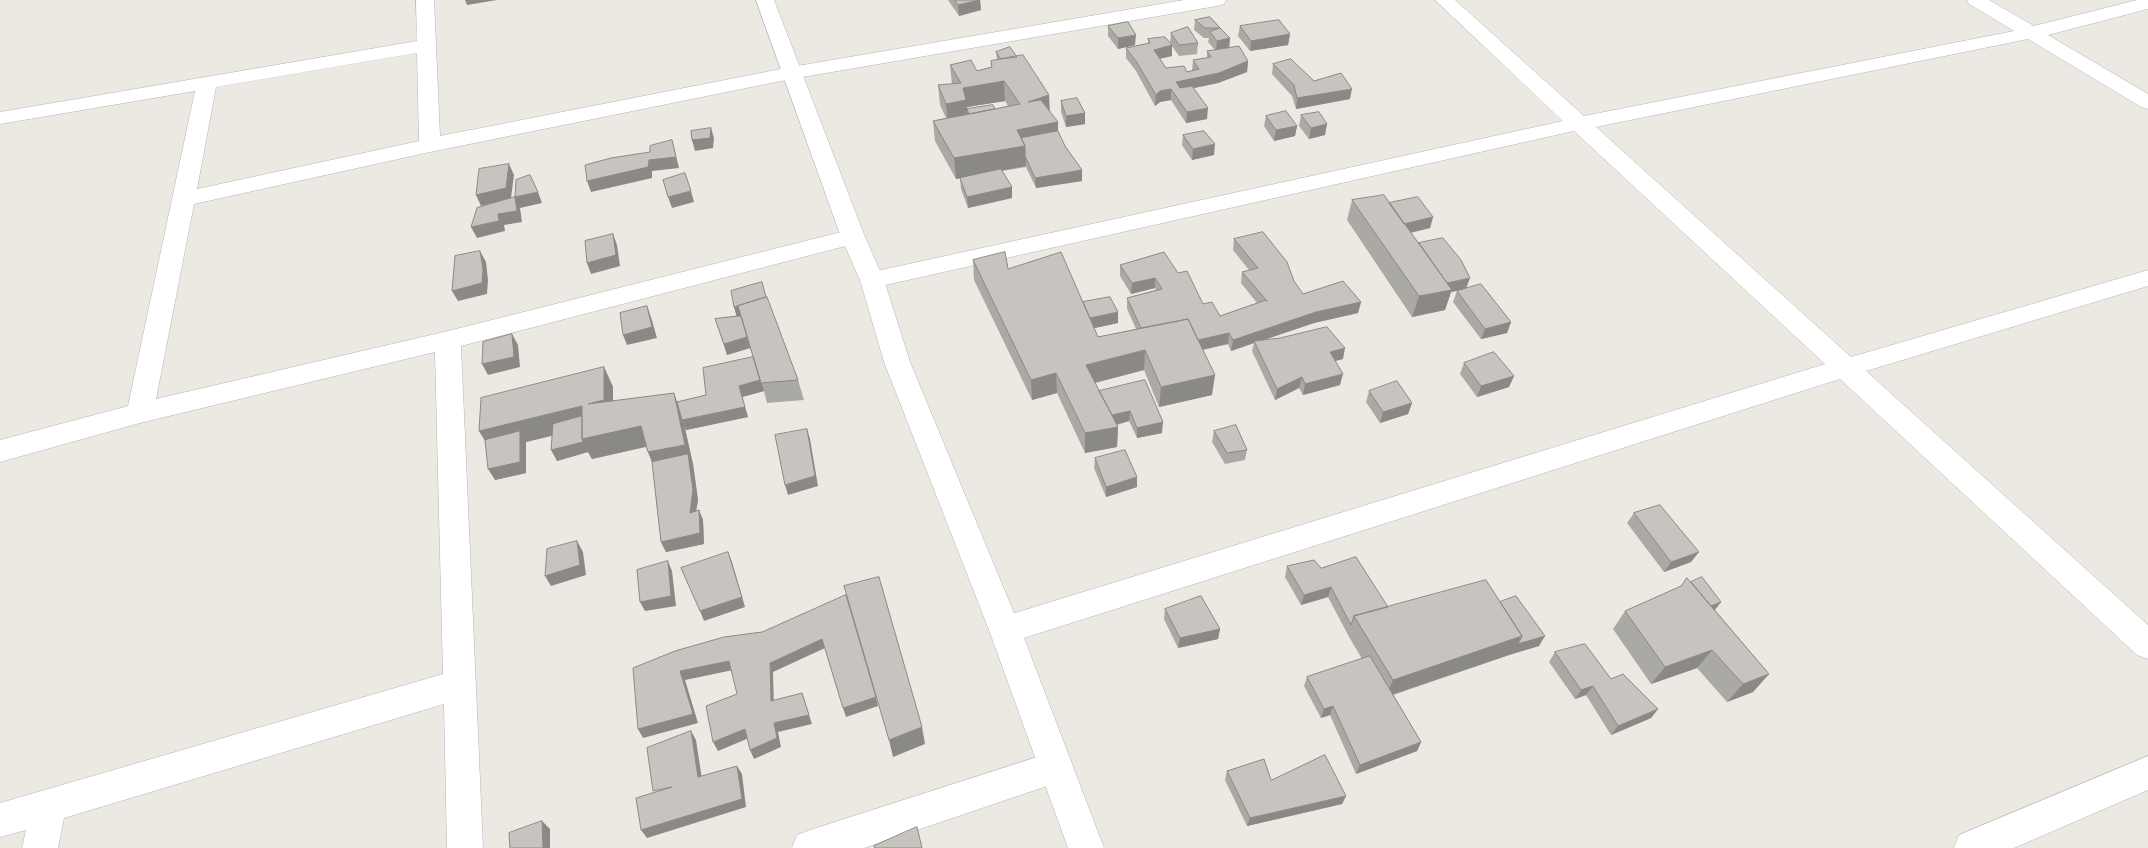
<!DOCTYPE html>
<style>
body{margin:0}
canvas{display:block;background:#ece9e2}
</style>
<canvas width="2148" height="848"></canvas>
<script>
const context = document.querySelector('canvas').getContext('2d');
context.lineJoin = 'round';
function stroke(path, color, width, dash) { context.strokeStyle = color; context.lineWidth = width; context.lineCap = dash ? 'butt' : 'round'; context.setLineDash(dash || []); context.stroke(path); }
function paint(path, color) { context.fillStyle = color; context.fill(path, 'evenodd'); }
const street = new Path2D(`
 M416 0H434L440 136 791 67 1184 0H1226L1224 4 1217 6 791 79 430 152 194 204 156 399 448 331 853 229 861 232 865 237 861 242 461 346 483 848H447L444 704 64 818 58 848H22L26 830 0 837V803L443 674 435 352 140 423 0 462V440L128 406 195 91 0 124V112L417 41ZM417 53 419 141 197 189 216 87Z
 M1435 0H1455L1584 116 2014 31 1969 4 1967 0H1989L2034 26 2137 0H2148V9L2048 35 2148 94V109L2141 107 2028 39 1596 127 1851 357 2148 270V286L1866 371 2148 625V659L2137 655 1840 379 1005 644 994 640 989 630 994 620 1005 616 1825 364 1574 131 872 288 863 286 860 280 863 274 872 272 1563 121Z
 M1056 751 1068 755 1073 767 1068 779 1056 783 864 848H792L797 835 810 830Z
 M2148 756V790L2014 848H1954L1959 835Z`);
const secondary = new Path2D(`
 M756 0H774L865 237 884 280 910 362 1021 630 1104 848H1068L989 630 884 362 860 280 841 237Z`);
const wall = new Path2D(`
 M948 0H980L981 10 959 16Z
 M1210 17 1230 38 1229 48 1248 61 1247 72 1218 83 1194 88 1207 119 1186 123 1171 100 1160 102 1155 106 1136 71 1126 58V48L1148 43V39L1170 43 1171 33 1198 43 1197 54 1179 56 1172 46V56L1160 59 1166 68 1187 72 1192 71 1193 60 1207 58V51L1215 50 1208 42 1209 38H1204L1194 30 1195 20Z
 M1108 26 1135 45 1118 49 1108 36Z
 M1240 26 1290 34 1288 45 1250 51 1238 36Z
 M996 52 1049 95V111L1058 122V131L1065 146 1082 170V181L1036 188 1026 167 1002 171 1012 187V198L968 208 961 189 960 178 966 177 956 179 935 141 933 121 946 118 940 105 938 85 952 84 950 65 977 71 991 67V61L997 60ZM1005 101 1008 106 995 109H967V107Z
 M1273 64 1314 81 1350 99 1296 109 1292 96 1272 74Z
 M1061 101 1085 113V124L1066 127 1061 112Z
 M1301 115 1327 124 1325 135 1309 139 1299 126Z
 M1266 116 1297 126 1295 136 1274 141 1264 126Z
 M1183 135 1214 155 1192 160 1182 145Z
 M1352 200 1389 203 1433 217 1430 228 1411 233 1419 243 1466 288 1511 322 1507 333 1481 339 1453 302 1457 291 1460 290 1451 292 1445 310 1412 317 1347 220Z
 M1234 239 1294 281 1303 294 1361 302 1358 313 1314 323 1263 340 1343 359 1335 361 1340 385 1303 395 1299 388 1275 400 1252 351 1254 343 1231 351 1228 344 1203 350 1212 395 1159 407 1144 370 1095 383 1099 391 1162 433 1137 438 1129 421 1117 425 1118 427 1117 447 1085 453 1057 393 1032 400 974 280 973 260 1008 269 1083 302 1118 323 1094 328 1098 337 1136 329 1127 309V298L1156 290 1155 288 1131 294 1120 276V265L1178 273 1203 304 1220 316 1257 303 1241 283 1242 272 1249 270 1233 250Z
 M766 297 798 380 804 400 767 403 764 391 742 397 748 417 686 430 684 424 693 464 698 500 696 511 699 510 703 520 704 544 666 552 661 542 652 462 646 447 592 459 588 452 557 461 552 436 526 442V473L495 480 485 440 479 431 604 367 613 387V401L677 402 706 395 753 357 750 348 727 355 715 319 736 316Z
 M1464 363 1514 376 1509 387 1477 397 1460 374Z
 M1369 391 1412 403 1408 414 1380 423 1366 402Z
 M1214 431 1247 450 1245 460 1225 464 1212 442Z
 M1095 458 1137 477V487L1106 497 1094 468Z
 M1634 513 1691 562 1664 572 1627 523Z
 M1287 566 1321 568 1388 607 1500 602 1539 646 1512 654 1393 695 1421 742 1417 751 1356 774 1330 715 1321 718 1304 686 1307 677 1362 659 1348 635 1328 597 1301 605 1285 577Z
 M1691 582 1721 602 1715 610 1769 674 1753 692 1727 702 1697 668 1651 684 1613 629 1625 611Z
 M1165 609 1220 629 1218 639 1178 648 1164 619Z
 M1555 652 1611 679 1658 709 1651 718 1611 735 1586 695 1575 699 1549 662Z
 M1227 771 1271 780 1346 796 1342 804 1247 826 1225 780Z`);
const shadedWall = new Path2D(`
 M465 0H497L467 5Z
 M980 0 981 10 959 16 958 5Z
 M1290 34 1288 45 1250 51 1251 41Z
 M1136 35 1135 45 1118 49V38Z
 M1230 38 1229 48 1216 51 1217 41Z
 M1172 45V56L1153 60 1154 50Z
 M1248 61 1247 72 1218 83 1175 92 1176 82Z
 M1004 81 1005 101 967 107 968 120 948 124 946 104 963 88Z
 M1171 89V100L1160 102 1155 106 1156 95 1160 91Z
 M1352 89 1350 99 1296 109 1297 98Z
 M1049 95 1050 115 1028 102Z
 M1208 108 1207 119 1186 123 1187 112Z
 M1085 113V124L1066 127V116Z
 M1058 122V142L1025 148 1026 166 956 179 954 158 1017 130Z
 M1327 124 1325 135 1309 139 1311 128Z
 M1297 126 1295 136 1274 141 1276 130Z
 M711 128 714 138 713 148 695 151 692 140Z
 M672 140 679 168 652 171V178L591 192 587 181 649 160Z
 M1215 144 1214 155 1192 160 1193 149Z
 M509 164 514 175 511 198 481 206 476 195Z
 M1082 170V181L1036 188 1035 178Z
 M1012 187V198L968 208 967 197Z
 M691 191 694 202 672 208 668 197Z
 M538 192 542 203 520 208 515 197Z
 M515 197 520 208 522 222 504 225 505 231 477 238 471 227Z
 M1433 217 1430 228 1394 236 1397 226Z
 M613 234 617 245 620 266 591 274 587 263Z
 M480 251 486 262 488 280 487 294 458 301 452 291Z
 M1155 278V288L1131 294 1132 283Z
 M1470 278 1466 289 1451 292 1445 310 1412 317 1419 296 1439 285Z
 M766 299 769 309 737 318 734 307Z
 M1361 302 1358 313 1314 323 1255 343 1254 341V343L1231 351 1233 340 1316 312Z
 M647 306 651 317 657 338 627 345 623 335Z
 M1118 312V323L1086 330V319Z
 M1511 322 1507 333 1481 339 1485 329Z
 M1229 333 1228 344 1191 352 1192 341Z
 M512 334 518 345 520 367 488 375 482 364Z
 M747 337 750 348 727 355 724 344Z
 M1345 348 1343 359 1327 363 1330 352Z
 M1145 350 1144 370 1086 385V365Z
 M754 357 764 391 742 397 748 417 686 430 684 424 693 464 698 500 694 523 656 472 648 452 674 393 681 413 739 386Z
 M604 367 613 387V420L588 404Z
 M1056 373 1057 393 1032 400 1031 380Z
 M1343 374 1340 385 1303 395 1305 384Z
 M1215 375 1212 395 1159 407 1161 387Z
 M1514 376 1509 387 1477 397 1481 386Z
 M1302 377 1299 388 1275 400 1277 389Z
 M1412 403 1408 414 1380 423 1383 412Z
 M582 406 641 426 649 446 592 459 588 452 557 461 551 450 582 439 586 427 526 442V473L495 480 488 469 491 451 479 431Z
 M1130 411 1129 421 1107 427 1108 416Z
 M1163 422 1162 433 1137 438V428Z
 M1118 427 1117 447 1085 453V433Z
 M807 429 810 439 818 486 788 495 785 485Z
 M1137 477V487L1106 497V487Z
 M699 510 703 520 704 544 666 552 661 542Z
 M577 541 583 552 586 575 551 586 545 576Z
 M728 552 732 562 745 607 704 621 700 611Z
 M1699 552 1691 562 1664 572 1671 562Z
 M668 561 672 571 676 606 645 611 640 602Z
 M1331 587 1328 597 1301 605 1304 595Z
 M1721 602 1713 612 1701 610Z
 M1220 629 1218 639 1178 648 1180 638Z
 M1522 636H1545L1539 646 1512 654 1385 697 1393 680Z
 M822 639 825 648 773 672 774 710 771 701 770 663Z
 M1712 650 1697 668 1651 684 1665 667Z
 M729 661 733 670 685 680 698 723 643 738 638 729 680 671Z
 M1769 674 1753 692 1727 702 1743 684Z
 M1593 686 1586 695 1575 699 1581 690Z
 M802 693 812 724 778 732 781 747 754 759 750 750Z
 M876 697 878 706 846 717 843 708Z
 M1333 706 1330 715 1321 718 1324 709Z
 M1658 709 1651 718 1611 735 1618 726Z
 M922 727 925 744 893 757 889 740Z
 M745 729 749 738 718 751 713 742Z
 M691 731 696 740 703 786 698 777Z
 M1421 742 1417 751 1356 774 1360 765Z
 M737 766 742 774 746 807 647 838 641 830Z
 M1346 796 1342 804 1247 826 1250 818Z
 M542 821 550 829V848H543Z`);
const building = new Path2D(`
 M955 0H980L958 5Z
 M1210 17 1220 28H1205L1195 20Z
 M1279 20 1290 34 1251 41 1240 26Z
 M1128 22 1136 35 1118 38 1108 26Z
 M1188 27 1198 43 1179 45 1171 33Z
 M1220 28 1230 38 1217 41 1210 32Z
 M1165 37 1172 45 1154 50 1166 68 1184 66 1187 72 1199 69 1193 60 1211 57 1207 51 1239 46 1248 61 1219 73 1176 82 1180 88 1192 86 1208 108 1187 112 1171 89 1160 91 1156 95 1136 61 1126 48 1150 43 1148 39Z
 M1010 47 1017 57 1001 59 996 52Z
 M1023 55 1049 95 1028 102 1041 100 1058 122 1017 130 1025 146 954 158 933 121 1020 104 1004 81 963 88 966 100 946 104 938 85 961 83 950 65 971 60 977 71 992 67 991 61Z
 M1291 59 1314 81 1341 73 1352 89 1297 98 1294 85 1273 64Z
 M1077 98 1085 113 1066 116 1061 101Z
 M993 105 995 109 969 114 967 109Z
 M1286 111 1297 126 1276 130 1266 116Z
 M1319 112 1327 124 1311 128 1301 115Z
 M711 128 710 138 692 140 691 131Z
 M1058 131 1065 146 1082 170 1035 178 1025 156V146L1021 138Z
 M1204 131 1215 144 1193 149 1183 135Z
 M672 140 676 157 649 160 648 167 587 181 585 165 611 158 650 152V146Z
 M509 164 506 188 476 195 479 169Z
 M1001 169 1012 187 967 197 960 178Z
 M685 173 691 191 668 197 663 180Z
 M530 175 538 192 515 197 516 180Z
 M1384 195 1452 290 1419 296 1352 200Z
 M515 197 517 211 498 214 499 221 471 227 477 208Z
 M1418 197 1433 217 1404 224 1389 203Z
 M1263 232 1287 262 1294 281 1303 294 1343 281 1361 302 1316 312 1233 340 1229 333 1198 340 1188 319 1141 328 1127 298 1162 289 1155 278 1132 283 1120 265 1164 252 1178 273 1187 271 1203 304 1212 302 1220 316 1266 300 1268 302 1242 272 1258 268 1234 239Z
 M613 234 616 255 587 263 585 241Z
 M1443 238 1461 260 1470 278 1447 283 1419 243Z
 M480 251 483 269 482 283 452 291 455 256Z
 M1005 252 1008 269 1061 252 1098 337 1188 319 1215 375 1161 387 1145 350 1086 365 1118 427 1085 433 1056 373 1031 380 973 260Z
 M762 282 766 297 734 307 731 291Z
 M1481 284 1511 322 1485 329 1457 291Z
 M767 297 798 380 761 383 738 306Z
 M1110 297 1118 312 1090 318 1083 302Z
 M647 306 652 327 623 335 620 313Z
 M741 316 747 337 724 344 715 319Z
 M1327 327 1345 348 1330 352 1343 374 1305 384 1302 377 1277 389 1254 341 1280 338Z
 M512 334 514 357 482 364 483 342Z
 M1494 352 1514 376 1481 386 1464 363Z
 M753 357 760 380 739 386 745 407 682 420 677 402 706 395 703 368Z
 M604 367V400L588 404 674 393 685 445 648 452 641 426 582 439V406L479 431 481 398Z
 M1145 380 1163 422 1137 428 1130 411 1112 415 1099 391Z
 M1397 381 1412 403 1383 412 1369 391Z
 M582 416V439L583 442 551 450 553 424Z
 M1236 425 1247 450 1227 453 1214 431Z
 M807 429 815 476 785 485 775 435Z
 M520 431V462L488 469 485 440Z
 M1125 450 1137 477 1106 487 1095 458Z
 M688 454 693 490 690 513 699 510 700 533 661 542 652 462Z
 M1660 505 1699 552 1671 562 1634 513Z
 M577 541 580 565 545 576 547 549Z
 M728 552 742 597 700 611 681 568Z
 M1356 557 1388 607 1354 616 1351 625 1331 587 1304 595 1287 566 1314 560 1321 568Z
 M668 561 671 596 640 602 637 570Z
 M879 577 922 727 889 740 844 586Z
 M1702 577 1721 602 1711 606 1691 582Z
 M1687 578 1769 674 1743 684 1712 650 1665 667 1625 611 1681 586Z
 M1486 580 1522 636 1393 680 1354 616Z
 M846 595 876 697 843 708 822 639 770 663 771 701 802 693 809 715 774 723 777 738 750 750 745 729 713 742 706 706 737 694 729 661 680 671 693 714 638 729 633 668 675 651 724 637 762 632Z
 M1201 596 1220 629 1180 638 1165 609Z
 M1516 596 1545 636 1518 644 1522 636 1500 602Z
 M1585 644 1611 679 1623 674 1658 709 1618 726 1593 686 1581 690 1555 652Z
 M1370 656 1421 742 1360 765 1333 706 1324 709 1307 677Z
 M691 731 698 777 737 766 742 799 641 830 636 798 672 787 653 791 647 748Z
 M1325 755 1346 796 1250 818 1227 771 1264 759 1271 780Z
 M542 821 543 848H510L509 833Z
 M917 827 922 848H875L874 846Z`);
stroke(street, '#b2b4b8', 1);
stroke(secondary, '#b1b5b8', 1);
paint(street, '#fff');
paint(secondary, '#fff');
paint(wall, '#aba9a4');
paint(shadedWall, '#8b8986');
paint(building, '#c7c4bf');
stroke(building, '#8b8986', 1);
</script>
